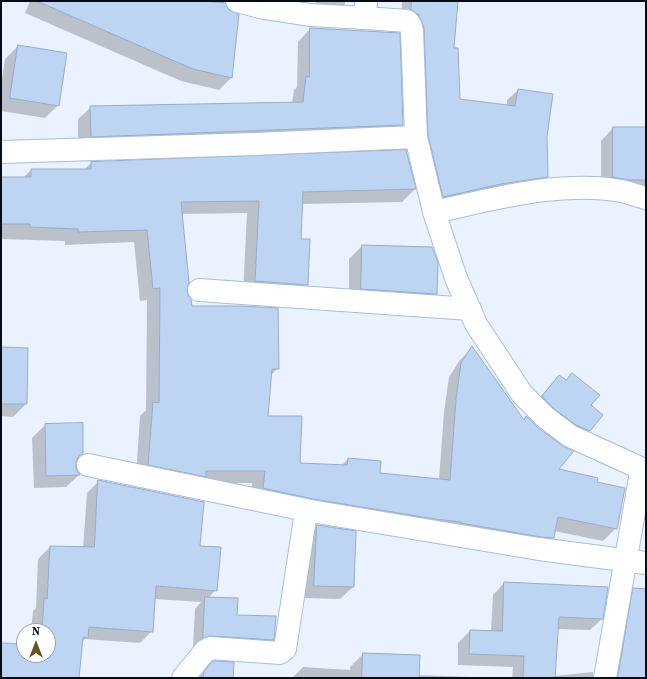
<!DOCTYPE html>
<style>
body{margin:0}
#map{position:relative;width:647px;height:679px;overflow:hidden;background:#e9f2fe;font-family:"Source Serif 4",serif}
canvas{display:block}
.frame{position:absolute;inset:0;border:2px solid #050c15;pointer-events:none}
.north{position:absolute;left:16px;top:623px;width:40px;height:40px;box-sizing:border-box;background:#fff;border:1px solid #9b9ea1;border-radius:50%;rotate:0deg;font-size:11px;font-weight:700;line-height:16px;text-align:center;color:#050c15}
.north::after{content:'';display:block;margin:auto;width:14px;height:18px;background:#695322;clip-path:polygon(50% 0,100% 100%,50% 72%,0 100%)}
</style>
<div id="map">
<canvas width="647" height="679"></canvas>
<div class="frame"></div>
<div class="north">N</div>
</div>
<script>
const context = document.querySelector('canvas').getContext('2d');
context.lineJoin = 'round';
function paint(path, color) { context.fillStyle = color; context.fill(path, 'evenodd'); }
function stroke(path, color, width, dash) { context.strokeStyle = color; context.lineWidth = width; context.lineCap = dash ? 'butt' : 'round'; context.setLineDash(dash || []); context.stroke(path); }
const shadow = new Path2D(`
 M30 1H224V4L227 10 238 15 231 78 219 90 181 81 25 13Z
 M316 1H345V4L338 10 315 9Z
 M402 1H457L453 49 459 100 507 106V100L518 90 546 136 547 177 537 187 433 207 401 20Z
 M310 29 402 125 389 137 78 149V119L91 107 292 103 294 90 297 87 298 42Z
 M18 46 58 105 45 118 1 111V86L5 59Z
 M613 128H646V192L601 190V141Z
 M91 163 415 189 402 202 302 204 300 240 307 285 295 298 243 294 247 213 181 214 186 289 191 307 278 368 270 376 266 417 299 464 341 466 348 459 379 474 439 480 444 412 449 377 460 360 472 348 523 421 526 418 557 470 596 482 616 528 603 541 554 531 553 538 540 551 251 501 252 483H198L136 477 140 416 146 410 147 300 140 301 134 242 65 245V241L1 239V178H23L31 170H84Z
 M362 246 436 294 424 307 349 301V259Z
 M1 348 26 404 13 417 1 416Z
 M559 376 590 406 602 415 589 431 576 443 530 410 547 389Z
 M45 425 82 453 76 459 75 470 79 475 66 487 34 488 32 438Z
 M99 481 199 547 216 590 208 598 273 640 263 650 200 645 193 647 195 609 201 602 155 599 152 631 140 643 85 639 82 642 78 678H1V644L24 645V655H48V631H31L33 611 36 608 38 559 50 547 83 548 87 493Z
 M317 526 353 587 340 599 302 598 304 538Z
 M504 583 602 619 590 630 557 629 555 676 593 672V678H512L513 667 458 665V643L470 631H491L493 595Z
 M634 589 646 590V678H609L622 601Z
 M363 654 419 675 471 677V678H292L303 667 350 670V667Z
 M214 662 232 678H198Z`);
const building = new Path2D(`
 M37 1H204L225 3 229 10 239 14 232 78 193 69Z
 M412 1H458L454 48H458L460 99 515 106 518 89 553 94 547 136 548 177 501 184 443 197 428 135 424 28 419 15 411 10Z
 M310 28 400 33 403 125 91 137 90 106 303 102 306 76 309 77Z
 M18 45 67 53 59 106 10 98Z
 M613 127H646V180H628L613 177Z
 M406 150 416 189 303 192 301 239H310L308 285 255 281 259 201 181 202 189 282 187 290 188 295 191 299 192 306H242L278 308 279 369H272L268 416H302L300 463 347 465 348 458 381 461 380 473 450 480 456 399 461 363 472 346 524 420 526 416 537 427 563 446 574 451 559 469 598 478 597 482 625 488 617 529 558 517 554 538 541 537 461 523V522L435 519 313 499 263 488 265 471H206V477L148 465 153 402 159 403 160 288 153 289 147 230 78 232V229L30 227V224H1V177H31V169H91V162Z
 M362 245 432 247 438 263 437 294 361 289Z
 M1 347 28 348 27 404H1Z
 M572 373 600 395 591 405 603 415 590 431 576 425 553 408 542 396 559 375 566 380Z
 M83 423V453L78 457 76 463V469L80 475 46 476 45 424Z
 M98 480 204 502 200 546 221 547 217 591 156 586 153 632 89 627 88 638 83 637 79 678H1V643L24 644V655H48V631H42L44 598 47 599 50 546 94 547Z
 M317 525 356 531 354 587 314 586Z
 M504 582 608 587 603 619 559 617 555 678H523L524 656 469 654 470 630 502 631Z
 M633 588 646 589V678H618Z
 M205 597 238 598 237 615 276 616 274 640 211 636 203 638Z
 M363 653 420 655 419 678H362Z
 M213 661 234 662 233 678H203L204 672Z`);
const street = new Path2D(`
 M237 1 264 8 310 15 365 18 366 1
 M365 18 407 21 410 24 412 31 416 137 434 212 456 278 476 324 522 394 545 417 570 436 638 467 640 471V478L605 678
 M1 152 254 144 416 137
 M434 212C495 199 559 180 622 191 630 193 638 196 646 198
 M199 290 470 309
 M88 465 311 511
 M183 678 205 651 210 648 280 653 285 649 305 518 307 513 311 511 539 549 646 563`);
paint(shadow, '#0003');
paint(building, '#bdd5f3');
stroke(building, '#97acc7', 1);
stroke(street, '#a8bed9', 24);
stroke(street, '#fff', 22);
</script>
